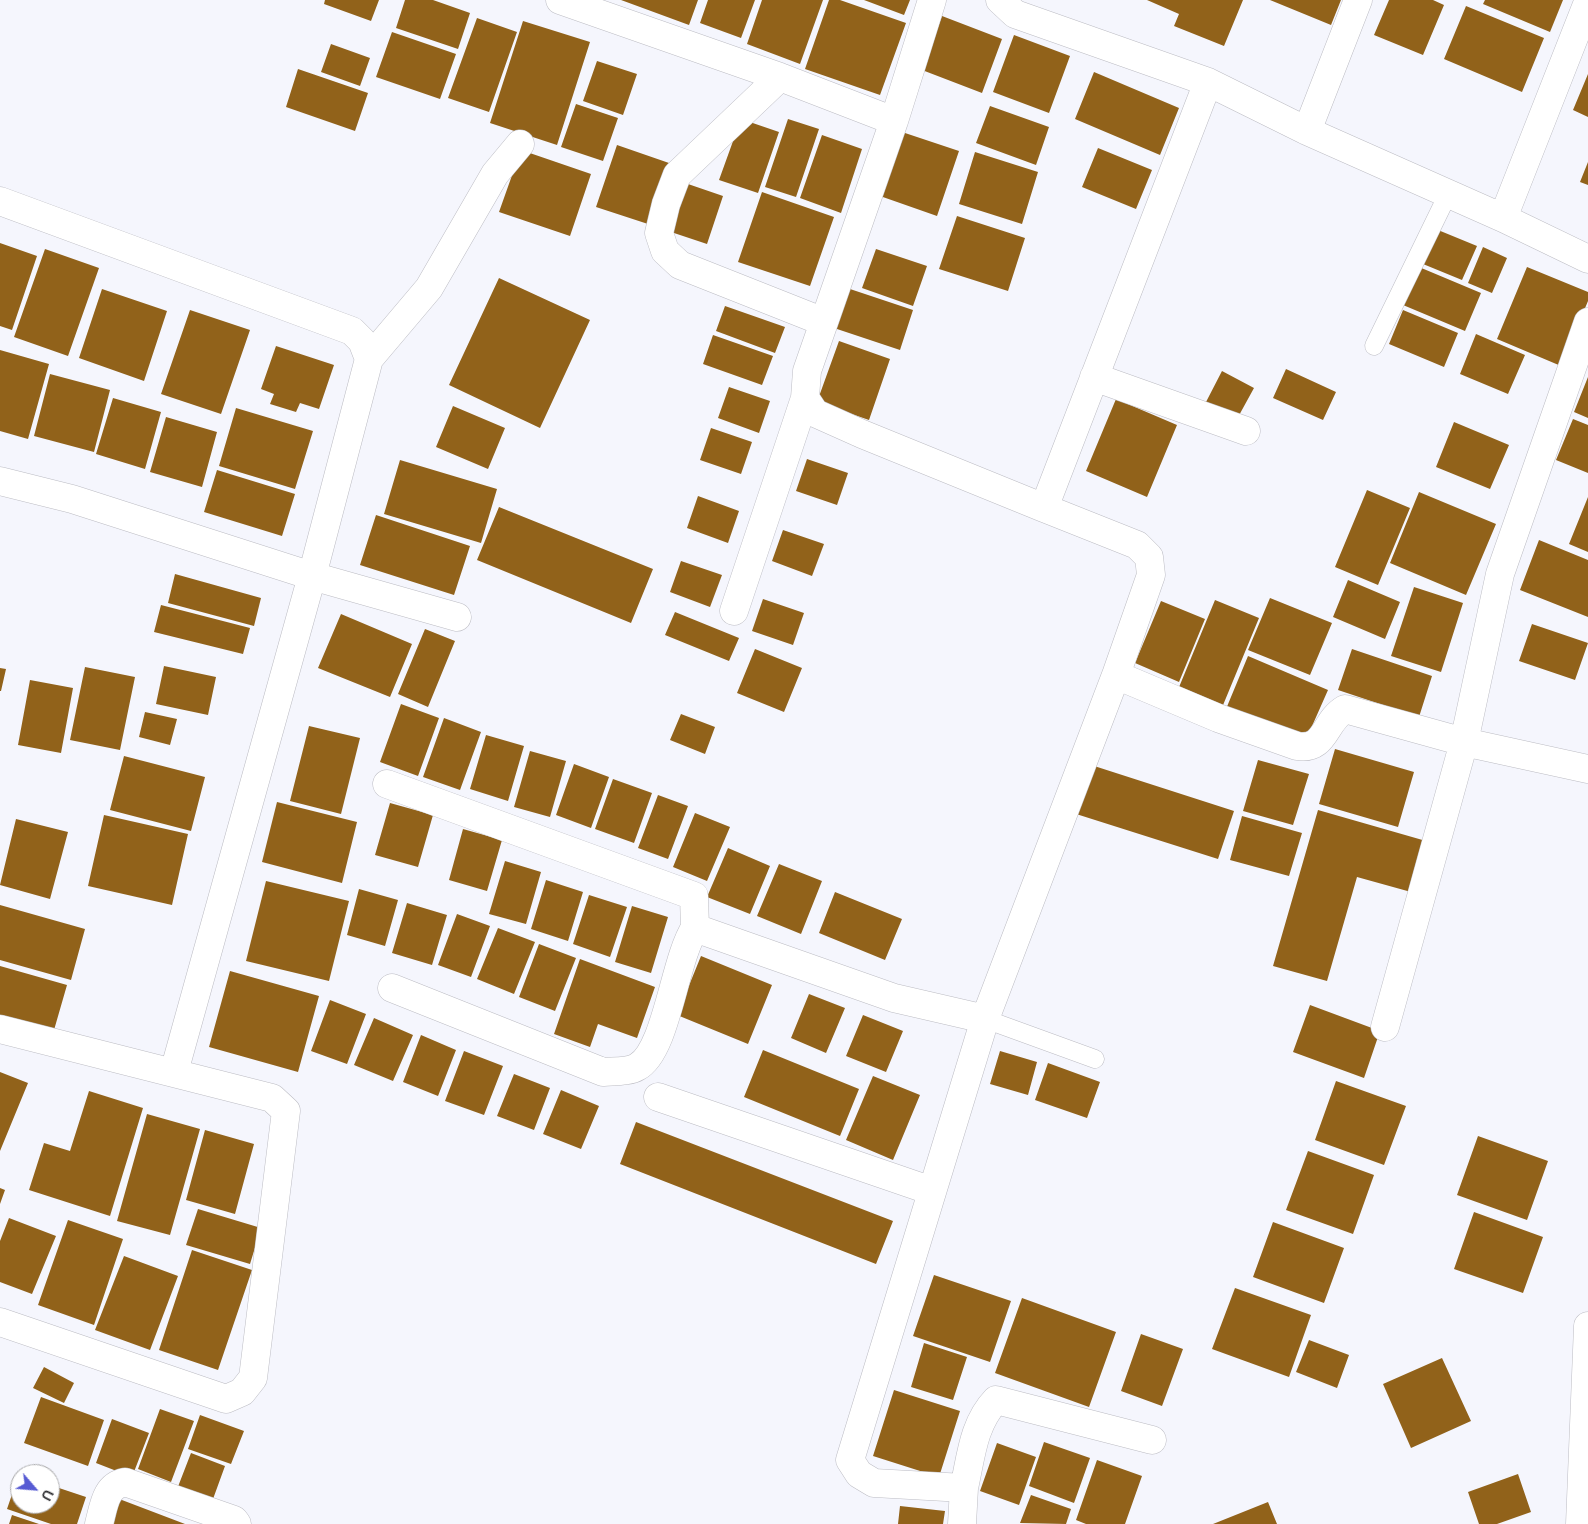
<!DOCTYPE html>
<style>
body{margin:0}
#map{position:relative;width:1588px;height:1524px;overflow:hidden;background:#f5f6fd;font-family:Mulish,sans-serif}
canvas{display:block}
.north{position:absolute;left:10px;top:1464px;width:50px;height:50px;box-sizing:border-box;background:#fff;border:1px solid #a9a9ab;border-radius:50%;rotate:117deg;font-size:14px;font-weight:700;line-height:20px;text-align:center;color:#29292c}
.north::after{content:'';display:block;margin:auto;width:18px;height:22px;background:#575bd3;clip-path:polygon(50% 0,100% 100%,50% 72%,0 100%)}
</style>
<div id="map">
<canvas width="1588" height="1524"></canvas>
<div class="north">U</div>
</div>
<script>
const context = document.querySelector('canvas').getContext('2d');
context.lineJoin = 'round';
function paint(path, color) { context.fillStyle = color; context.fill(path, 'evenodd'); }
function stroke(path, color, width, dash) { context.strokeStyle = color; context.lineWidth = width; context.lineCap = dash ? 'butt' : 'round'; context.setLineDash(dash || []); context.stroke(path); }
const building = new Path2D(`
 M325 0H379L371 21 324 4Z
 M405 0H433L470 13 458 49 396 28Z
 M621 0H698L689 25Z
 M708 0H755L741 38 700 23Z
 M762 0H823L800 64 747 44Z
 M829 0H840L906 23 880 95 805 69Z
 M864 0H910L904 15Z
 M1147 0H1243L1224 46 1174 26 1179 14Z
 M1270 0H1341L1331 25Z
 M1389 0H1433L1444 5 1423 55 1374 35Z
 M1485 0H1563L1550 32 1483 4Z
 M1466 6 1544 38 1522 92 1444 59Z
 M942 16 1002 39 982 93 922 70Z
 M477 18 517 32 489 112 448 98Z
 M523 21 590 42 557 145 490 123Z
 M392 32 456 54 440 99 376 77Z
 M1014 35 1070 56 1049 113 993 92Z
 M331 44 370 58 360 86 321 72Z
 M597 61 637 74 623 115 583 101Z
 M298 69 368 93 355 131 286 107Z
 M1094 72 1179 108 1160 155 1075 119Z
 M1588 74V117L1573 110Z
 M576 104 618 118 603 161 561 147Z
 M990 106 1049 127 1036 165 976 143Z
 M741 119 779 132 758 193 719 180Z
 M788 119 819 129 796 197 765 187Z
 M902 132 959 151 937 216 880 196Z
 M822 135 862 149 841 213 800 198Z
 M617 145 669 163 648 224 596 207Z
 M1098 148 1152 170 1136 209 1082 187Z
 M521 150 591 174 570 236 499 212Z
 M975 152 1038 172 1022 224 959 204Z
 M1588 162V185L1580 182Z
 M688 184 723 196 707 244 671 232Z
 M762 192 834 217 810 286 738 262Z
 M957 216 1025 238 1008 291 939 269Z
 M1438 230 1477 246 1462 280 1423 264Z
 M0 243 37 256 12 330 0 326Z
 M1483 247 1507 258 1492 293 1468 283Z
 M45 249 99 268 68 356 14 337Z
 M876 249 927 266 913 306 862 288Z
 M1419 267 1481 293 1465 331 1403 305Z
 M1527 267 1588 292V301L1561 366 1497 339Z
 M499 278 590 320 540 428 449 385Z
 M847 288 913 310 900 350 834 328Z
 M102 289 167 311 144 381 79 358Z
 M725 306 785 327 775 353 716 331Z
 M190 310 250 330 221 414 161 394Z
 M1403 310 1458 333 1444 367 1389 344Z
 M1476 334 1525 355 1508 394 1460 374Z
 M713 335 773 356 762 385 703 364Z
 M839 341 890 359 869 420 817 402Z
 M276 346 334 365 319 409 300 403 296 412 270 404 274 394 261 389Z
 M0 350 49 364 28 439 0 431Z
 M1286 369 1336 392 1323 420 1273 398Z
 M1222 371 1254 388 1237 419 1206 402Z
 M50 374 110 390 94 452 34 436Z
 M1588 377V418L1574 412Z
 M729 387 770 401 759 433 718 418Z
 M113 398 161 412 145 469 96 454Z
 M1116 399 1177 425 1147 497 1086 471Z
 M453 406 505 428 488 469 436 447Z
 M236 408 313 431 295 489 219 466Z
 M166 417 217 432 202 487 150 472Z
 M1573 419 1588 425V473L1556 460Z
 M1454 422 1509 445 1490 489 1436 467Z
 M711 428 752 442 741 474 700 460Z
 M807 459 848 473 837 505 796 491Z
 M400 460 497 489 481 543 384 514Z
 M217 470 295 494 282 536 204 512Z
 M1367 490 1410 508 1378 585 1335 567Z
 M1419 492 1496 524 1466 595 1390 563Z
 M698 496 739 511 728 543 687 528Z
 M1588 497V552L1569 544Z
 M499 507 653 569 631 623 477 560Z
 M376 515 470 546 454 595 360 565Z
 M783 530 824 544 812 576 772 561Z
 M1539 540 1588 560V617L1520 590Z
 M681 561 722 575 710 607 670 592Z
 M175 574 261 598 254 626 168 603Z
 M1348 580 1400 602 1385 639 1333 617Z
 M1414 587 1463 603 1441 672 1391 656Z
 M1270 598 1332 623 1310 675 1248 650Z
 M763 599 804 613 793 645 752 631Z
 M1215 600 1259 618 1221 710 1177 692Z
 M1161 601 1205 619 1179 682 1135 663Z
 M161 605 250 628 243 654 154 632Z
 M675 612 739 638 729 661 665 635Z
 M341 614 412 644 390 697 318 668Z
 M1532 624 1588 643 1575 680 1519 661Z
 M425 629 455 641 428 707 398 694Z
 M755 649 802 668 784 712 737 693Z
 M1352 649 1432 676 1419 717 1338 690Z
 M1248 656 1328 690 1305 742 1226 709Z
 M164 666 216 677 208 715 156 704Z
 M85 667 135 677 120 750 70 740Z
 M0 668 6 669 1 691H0Z
 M30 680 73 688 61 753 18 745Z
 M401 704 439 718 418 776 380 762Z
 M145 712 177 719 170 745 139 737Z
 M681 714 715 727 705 754 670 740Z
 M444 718 481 732 460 790 423 777Z
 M309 726 360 738 341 814 290 801Z
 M486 735 524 746 508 801 470 789Z
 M1335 749 1414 772 1398 827 1319 804Z
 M530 751 566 761 550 817 514 807Z
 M124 756 205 777 191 831 110 810Z
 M1258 760 1309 774 1293 825 1243 811Z
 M574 764 609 777 591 828 556 815Z
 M1088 764 1234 811 1218 859 1073 813Z
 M613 779 652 793 634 843 595 829Z
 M658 795 688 806 668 859 638 848Z
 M277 802 357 822 342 883 262 862Z
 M390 803 433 815 418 867 375 855Z
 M1318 810 1426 841 1411 892 1357 877 1327 981 1273 966Z
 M695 813 730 827 707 881 673 867Z
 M104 815 188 834 172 905 88 886Z
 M1242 816 1302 833 1289 876 1230 860Z
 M16 819 68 832 50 899 0 885Z
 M463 829 502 840 487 891 449 880Z
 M728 848 770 866 750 914 707 897Z
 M505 861 541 872 526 924 489 914Z
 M779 864 822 881 801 934 757 916Z
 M546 880 583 892 568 941 531 929Z
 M266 881 349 901 329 981 246 961Z
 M359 889 398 900 385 946 347 935Z
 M835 892 902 919 885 960 819 933Z
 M589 895 627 907 610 957 573 944Z
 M407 903 447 915 432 965 392 953Z
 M0 905 85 929 71 980 0 960Z
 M632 906 668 917 651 973 615 962Z
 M457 914 490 926 471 977 438 965Z
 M498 928 535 942 514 994 477 979Z
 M539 944 576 958 555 1011 519 997Z
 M701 956 772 985 748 1044 677 1015Z
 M580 959 655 987 637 1038 598 1024 590 1047 554 1034Z
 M0 966 67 985 52 1037 0 1022Z
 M230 971 319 996 298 1072 209 1047Z
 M809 994 845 1008 826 1053 791 1038Z
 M330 1000 366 1014 347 1064 311 1051Z
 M1310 1005 1380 1031 1364 1078 1293 1052Z
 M863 1015 903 1031 886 1072 846 1056Z
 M374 1018 413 1035 393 1081 354 1065Z
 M421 1035 456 1050 438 1096 403 1082Z
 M763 1050 859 1089 840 1136 744 1097Z
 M464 1051 503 1066 484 1115 445 1101Z
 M1000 1051 1037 1062 1028 1095 990 1084Z
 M1048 1063 1100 1082 1087 1118 1035 1100Z
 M0 1072 28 1083 0 1151Z
 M514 1074 550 1088 534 1130 497 1116Z
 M873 1076 920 1095 893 1160 846 1140Z
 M1336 1081 1406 1106 1384 1165 1315 1140Z
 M561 1090 599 1106 581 1149 543 1134Z
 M89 1091 143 1108 110 1216 29 1190 44 1143 70 1151Z
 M147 1114 200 1129 170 1235 117 1221Z
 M636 1122 893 1221 876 1264 620 1164Z
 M205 1130 254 1144 235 1214 186 1200Z
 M1478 1136 1548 1161 1527 1220 1457 1195Z
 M1308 1151 1374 1175 1353 1234 1286 1210Z
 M0 1188 5 1190 0 1204Z
 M198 1209 261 1228 250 1264 186 1245Z
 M1474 1212 1543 1237 1523 1293 1454 1269Z
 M9 1218 56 1236 32 1294 0 1282V1241Z
 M68 1220 123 1239 94 1325 38 1305Z
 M1273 1222 1344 1248 1324 1303 1253 1277Z
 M192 1250 252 1270 218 1370 159 1350Z
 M124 1256 178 1276 150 1350 95 1330Z
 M934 1275 1011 1301 990 1362 913 1336Z
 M1235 1288 1311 1315 1289 1377 1212 1349Z
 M1022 1298 1116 1332 1089 1407 995 1373Z
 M1141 1334 1183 1349 1162 1406 1121 1391Z
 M1309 1340 1349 1355 1337 1388 1296 1372Z
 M924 1343 967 1357 953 1400 911 1387Z
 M1442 1358 1471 1421 1411 1448 1383 1384Z
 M44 1367 74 1383 64 1403 33 1388Z
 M894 1390 960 1411 939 1477 873 1456Z
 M41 1397 104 1420 88 1466 24 1443Z
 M160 1409 194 1421 171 1482 138 1469Z
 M200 1415 244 1431 231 1464 188 1449Z
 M112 1419 149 1433 132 1477 96 1463Z
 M1044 1442 1090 1458 1074 1503 1029 1486Z
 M997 1443 1036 1457 1019 1505 980 1491Z
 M191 1453 225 1466 209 1510 174 1497Z
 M1097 1460 1142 1476 1125 1524H1086L1076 1520Z
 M20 1471V1504H50V1485L86 1497 77 1524H51L7 1509Z
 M1518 1474 1531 1512 1497 1524H1479L1468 1492Z
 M1031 1495 1071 1509 1066 1524 1020 1523Z
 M114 1497 185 1524H104Z
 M1268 1502 1277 1524H1213Z
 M900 1506 945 1511 943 1524H898Z
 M12 1515 39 1524H9Z`);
const lane = new Path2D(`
 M1374 346 1448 194
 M985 1019 1095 1059`);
const street = new Path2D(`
 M560 0 780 77 894 121
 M932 0 894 121 807 371 805 398 815 413 862 434 1044 508
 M1000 0 1015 14 1208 82 1307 131 1503 218 1588 259
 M780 77 677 175 666 204 659 233 665 251 680 265 824 322
 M1307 131 1358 0
 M0 201 352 331 362 341 369 359 312 576 174 1072
 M1503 218 1588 2
 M369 359 429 288 495 174 520 144
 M1094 377 1246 431
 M0 481 72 499 312 576 457 617
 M734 611 805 398
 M1116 675 1151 575 1149 557 1137 545 1044 508 1208 82
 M387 784 694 896 695 928
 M392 988 603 1072C613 1071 629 1072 637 1067 667 1051 674 960 695 928L894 998 985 1019
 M1385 1027 1464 742 1500 574 1588 322
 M0 1029 272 1098 286 1111 253 1378 242 1392 226 1399 0 1322
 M658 1097 932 1191
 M964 1488C971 1457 973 1424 996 1400L1152 1440
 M99 1524C104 1506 105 1486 125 1482L234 1520 237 1524
 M962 1524 964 1488 874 1483 859 1474 850 1460 985 1019 1116 675 1218 718 1297 746C1326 751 1324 721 1345 709L1464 742 1588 769
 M1580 1524 1588 1326`);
const secondary = new Path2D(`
 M1584 1524 1588 1522`);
paint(building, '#91621a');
stroke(lane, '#bcbcc3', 19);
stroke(street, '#bcbcc3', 29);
stroke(secondary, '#bcbcc3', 29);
stroke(lane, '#fff', 18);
stroke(street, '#fff', 28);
stroke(secondary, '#fff', 28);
</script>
